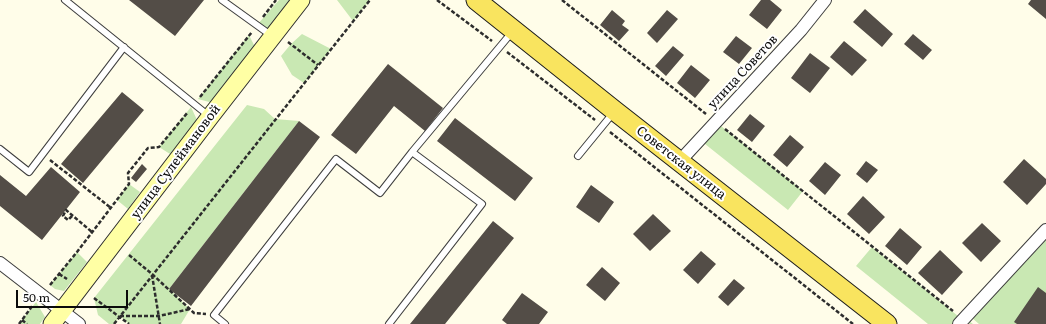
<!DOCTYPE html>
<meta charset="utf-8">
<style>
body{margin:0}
#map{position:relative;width:1046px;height:324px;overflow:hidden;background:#fffde9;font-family:Literata,serif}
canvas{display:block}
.scale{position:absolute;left:16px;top:290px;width:112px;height:18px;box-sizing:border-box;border:2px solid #0b0b0b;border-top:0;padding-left:5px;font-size:12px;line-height:14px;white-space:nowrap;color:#0b0b0b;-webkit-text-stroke:3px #fff;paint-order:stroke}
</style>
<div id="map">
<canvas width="1046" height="324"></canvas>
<div class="scale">50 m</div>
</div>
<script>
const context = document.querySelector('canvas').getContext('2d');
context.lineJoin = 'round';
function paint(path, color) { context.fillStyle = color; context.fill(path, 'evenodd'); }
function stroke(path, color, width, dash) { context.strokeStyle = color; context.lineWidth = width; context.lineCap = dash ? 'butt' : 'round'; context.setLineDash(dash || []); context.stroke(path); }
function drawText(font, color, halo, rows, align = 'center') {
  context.font = font + ' Literata,serif'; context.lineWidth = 4; context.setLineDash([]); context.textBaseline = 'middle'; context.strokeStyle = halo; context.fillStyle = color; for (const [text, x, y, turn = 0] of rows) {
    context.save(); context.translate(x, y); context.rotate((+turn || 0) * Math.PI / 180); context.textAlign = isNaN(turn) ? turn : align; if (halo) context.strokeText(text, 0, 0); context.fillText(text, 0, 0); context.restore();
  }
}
const green = new Path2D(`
 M279 0H295L272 30 257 25Z
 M337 0H370L353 21Z
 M302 34 331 49 304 83 292 75 281 56 291 44Z
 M249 35 256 49 213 103 198 99Z
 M247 105 264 109 275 119 299 121 169 289 190 309 181 324H129L120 316 114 324H109L98 315 94 298Z
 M191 107 197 120 170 154 159 147Z
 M716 122 803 191 788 210 700 140Z
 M129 184 140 192 128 209 117 200Z
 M1046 240V324H979L972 318Z
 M872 247 963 320 965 318 973 324H928L856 266Z
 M77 252 87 262 64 291 55 289 50 285Z
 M36 302 45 317 40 324H19Z`);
const building = new Path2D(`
 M129 0H204L175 36Z
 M761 0H770L782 10 767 29 749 15Z
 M1031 0H1046V19L1028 4Z
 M865 9 893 34 882 47 853 22Z
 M612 10 625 21 622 25 629 30 619 41 600 25Z
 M667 10 678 19 657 43 647 33Z
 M913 34 932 50 923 60 904 44Z
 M736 36 752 48 739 64 723 52Z
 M844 41 867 60 852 76 830 57Z
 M673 46 684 55 666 76 655 66Z
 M810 53 830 68 810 93 791 78Z
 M388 64 443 108 425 131 394 106 356 154 331 135Z
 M691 65 710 80 695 98 677 83Z
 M122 92 144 110 83 183 61 164Z
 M750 114 765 126 752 142 737 130Z
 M455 118 533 178 515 201 437 141Z
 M299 121 320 137 191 306 169 289Z
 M790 135 804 147 787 167 773 155Z
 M1024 159 1046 179V184L1027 205 1003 182Z
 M866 161 878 170 867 183 856 174Z
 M825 162 841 175 825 195 809 181Z
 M142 164 147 169 136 182 131 178Z
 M51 167 80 192 42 240 0 206V175L26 196Z
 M591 185 614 202 599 223 576 207Z
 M863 196 885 217 869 234 847 214Z
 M653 214 671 231 650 251 633 234Z
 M493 221 514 238 445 324H410Z
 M982 223 1001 241 981 262 962 243Z
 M900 228 922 247 907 265 885 246Z
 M940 250 963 272 942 295 918 273Z
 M701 251 716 264 698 284 683 270Z
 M602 267 620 283 605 301 586 285Z
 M734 279 745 288 728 306 718 297Z
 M1038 287 1046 293V324H1017L1014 322Z
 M522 293 548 312 539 324H507L502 320Z`);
const path = new Path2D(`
 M437 0 492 41
 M562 0 706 114
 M263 17 276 0
 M288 42 318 65
 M507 52 595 120
 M200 97 252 32
 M725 129 953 311
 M610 132 853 324
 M50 160 111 208
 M72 216 68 220 63 216 66 210 92 232
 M129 255 152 274 194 313 206 314
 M59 274 67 279
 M152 275 160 324
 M50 285 77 252 129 184 128 173 148 148 159 147 188 112
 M94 298 129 324
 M120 316H159L190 309
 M22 320 27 324
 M19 324 33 305
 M114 324 370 0`);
const lane = new Path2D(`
 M65 0 209 116
 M222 0 272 36
 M0 149 29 172 124 47
 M578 156 614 112
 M225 324 214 315 336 159 380 193 412 152 513 31
 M389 324 482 204 412 152`);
const street = new Path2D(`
 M679 162 801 30 825 0
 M0 263 79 324
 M959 324 1046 230`);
const secondary = new Path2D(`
 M52 324 210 117 301 0`);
const primary = new Path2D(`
 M476 0 615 111 887 324`);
const streetNames = [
 ["улица Советов",743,72,-47],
 ["улица Сулеймановой",176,162,-53],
 ["Советская улица",681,163,38]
];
paint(green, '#c9e8b3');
paint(building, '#534d47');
stroke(lane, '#3e3e3e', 8);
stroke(street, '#3e3e3e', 14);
stroke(secondary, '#2d2d2d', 19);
stroke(primary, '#1c1c1c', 21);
stroke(path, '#2d2d2d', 2.5, [4, 2]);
stroke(lane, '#fff', 6);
stroke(street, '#fff', 12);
stroke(secondary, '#ffffa4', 17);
stroke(primary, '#f9e45f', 19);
drawText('13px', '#0b0b0b', '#fff', streetNames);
</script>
